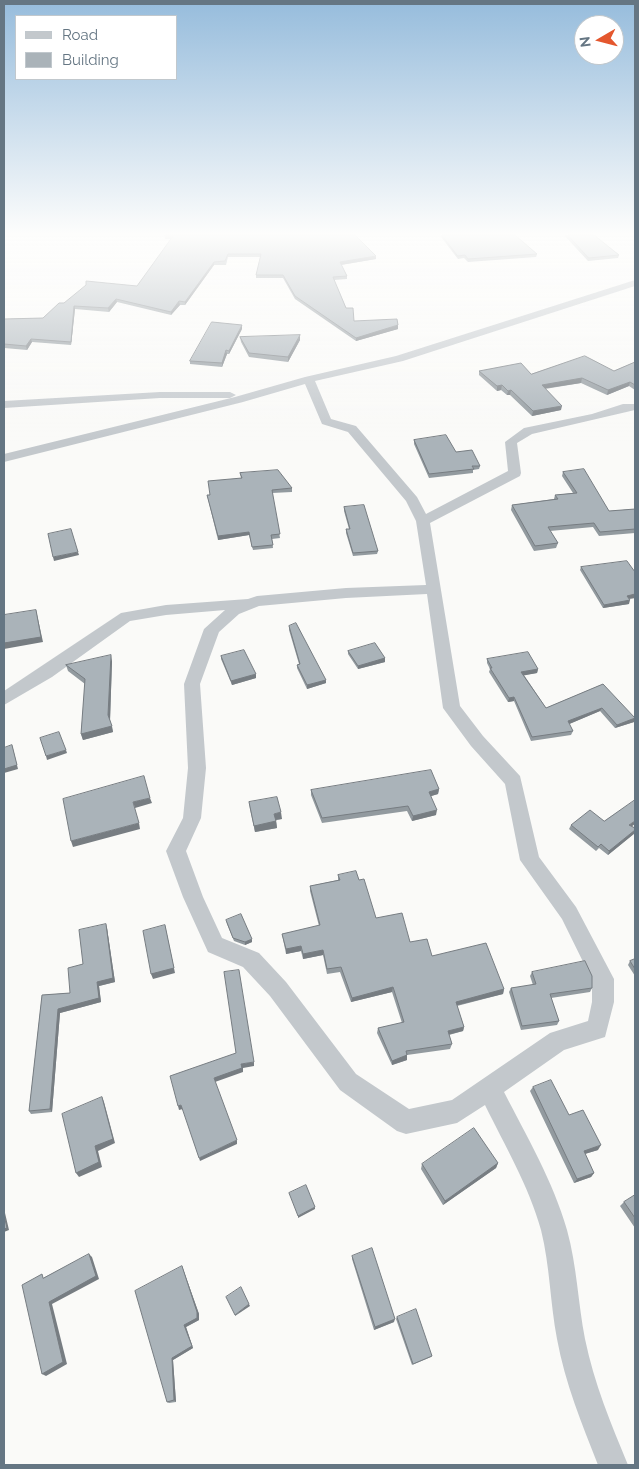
<!DOCTYPE html>
<style>
body{margin:0}
#map{position:relative;width:639px;height:1469px;overflow:hidden;background:#fafaf8;font-family:Raleway,sans-serif}
canvas{display:block}
.frame{position:absolute;inset:0;border:5px solid #657683;pointer-events:none}
.legend{position:absolute;left:15px;top:15px;width:162px;height:65px;box-sizing:border-box;background:#fff;border:1px solid #c1c8cd;margin:0;padding:6px 9px;list-style:none;font-size:15px;color:#657683}
.legend li{display:flex;align-items:center;gap:10px;height:25px}
.legend b{width:25px;border:1px solid #c1c8cd}
.north{position:absolute;left:574px;top:15px;width:50px;height:50px;box-sizing:border-box;background:#fff;border:1px solid #c1c8cd;border-radius:50%;rotate:262deg;font-size:14px;font-weight:700;line-height:20px;text-align:center;color:#657683}
.north::after{content:'';display:block;margin:auto;width:18px;height:22px;background:#e4572e;clip-path:polygon(50% 0,100% 100%,50% 72%,0 100%)}
</style>
<div id="map">
<canvas width="639" height="1469"></canvas>
<div class="frame"></div>
<ul class="legend">
<li><b style="height:6px;background:#c3c8cc"></b>Road</li>
<li><b style="height:14px;background:#aab3b9"></b>Building</li>
</ul>
<div class="north">N</div>
</div>
<script>
const context = document.querySelector('canvas').getContext('2d');
context.lineJoin = 'round';
function paint(path, color) { context.fillStyle = color; context.fill(path, 'evenodd'); }
function stroke(path, color, width, dash) { context.strokeStyle = color; context.lineWidth = width; context.lineCap = dash ? 'butt' : 'round'; context.setLineDash(dash || []); context.stroke(path); }
const street = new Path2D(`
 M635 280V286L403 361 315 381 331 419 356 426 417 497 426 514 508 471 505 442 524 428 592 414 623 404H635V410L532 434 517 443 521 473 520 476 430 523 460 706 483 736 520 776 539 857 576 907 614 979V1002L605 1037 564 1050 504 1092C527 1137 553 1181 567 1230 577 1266 578 1303 585 1339 594 1383 611 1424 628 1465H598C582 1424 565 1383 557 1339 550 1303 550 1266 541 1230 529 1186 505 1146 485 1105L457 1123 406 1134 397 1131 340 1090 270 996 243 967 208 952 183 897 166 851 183 818 188 768 184 684 204 629 225 610 166 615 130 621 52 677 4 705V691L121 613 166 605 248 599 257 596 346 588 426 585 416 521 406 501 348 432 322 424 305 384 243 402 4 462V454L235 397 305 377 396 356ZM427 594 443 708 471 746 505 784 520 860 562 919 592 980V1002L588 1021 550 1033 452 1100 409 1109 356 1074 286 982 259 953 222 938 203 897 186 851 201 818 206 768 200 684 219 632 239 614 259 606 346 598Z
 M160 392H230L236 395 230 398H160L4 408V401Z`);
const wall = new Path2D(`
 M165 235 376 256V259L341 265 347 276V279L334 280 346 308 354 321 398 329 356 341 295 299 283 278H256V275L261 257H228L226 265H214L185 305H180L171 315 117 302 109 312 75 309 71 345 32 342 27 350 4 348V319L43 318 64 303 137 286 171 239H165Z
 M441 235H515L537 254 536 257 468 262 464 258 458 259 441 237Z
 M564 235H594L619 255 618 258 588 261Z
 M242 329 229 354H227L222 367 190 364V361Z
 M240 337 300 340 288 362 249 357 241 342Z
 M635 362V390L629 386 607 395 581 383 545 389 561 410 532 416 510 395H507L501 390 497 391 479 375V371L531 374 614 371Z
 M414 440 456 452 480 466 479 469 473 470V473L429 478 414 444Z
 M563 472 609 511 635 509V533L599 536 593 527 550 531 558 543 556 548 534 551 511 510 512 505 554 499 555 495 573 493 562 476Z
 M240 473 292 488V492L272 493 280 538 272 539 273 548 253 550 249 535 218 540 207 495H209L241 478Z
 M344 507 378 551 377 554 353 556 346 533V529H349L344 511Z
 M581 567 635 572V598L629 599V604L603 608 580 570Z
 M289 626 326 683 307 689 297 668V665L299 664 289 630Z
 M348 651 385 658V662L358 669 348 654Z
 M221 656 256 678 232 685 221 659Z
 M487 659 538 669 537 673 524 675 546 708 603 684 634 722 615 728 600 711 569 724 573 731 571 735 531 741 514 701 508 702 489 672 490 669 487 663Z
 M112 661 110 720 113 732 83 740 81 734 85 684 68 671 66 665Z
 M439 789 438 794 431 796 436 815 412 821 407 811 322 823 311 795V790Z
 M249 802 282 819 276 820 277 828 255 832 250 809Z
 M604 821 631 826 635 828V833L608 855 599 848 596 851 569 829 571 825Z
 M338 875 359 880 376 918 410 942 432 956 504 989 503 994 457 1006 464 1027 463 1031 449 1035 452 1044 450 1049 407 1055V1060L392 1065 377 1033 378 1028 402 1023 392 992 351 1002 340 972 327 974 323 955 303 959 301 951 286 954 282 934 319 926 310 891V886L338 880Z
 M226 920 252 942 245 945 234 941 227 924Z
 M107 928 115 982 99 986 101 1002 60 1013 52 1112 31 1114 29 1111 42 995 70 993 83 964Z
 M635 959V976L628 965 630 961Z
 M532 972 592 988 590 992 551 998 559 1021 557 1025 521 1030 509 992 511 988 533 985 530 976Z
 M533 1087 569 1115 598 1150 585 1154 594 1173 591 1177 574 1183 530 1091Z
 M498 1163 496 1168 443 1205 421 1169 422 1164Z
 M635 1195V1228L620 1206 624 1202Z
 M352 1256 394 1322 374 1330 352 1259Z
 M182 1266 199 1314V1320L186 1327 193 1348 173 1360 176 1402 169 1403 167 1402Z
 M397 1317 432 1356 431 1357 412 1365 396 1319Z`);
const shadedWall = new Path2D(`
 M376 256V259L340 265V262Z
 M214 262V265L185 305V302Z
 M116 299 117 302 109 312 108 308Z
 M179 301 180 305 171 315V312Z
 M74 306 75 309 71 345V342Z
 M242 325V329L229 354V351Z
 M398 325V329L356 341V338Z
 M300 335V340L288 362V357Z
 M31 339 32 342 27 350 26 346Z
 M226 350 227 354 222 367V363Z
 M582 378 581 383 541 389 542 385Z
 M630 382 629 386 607 395 608 390Z
 M502 385 501 390 497 391V386Z
 M511 390 510 395H507L508 391Z
 M562 406 561 410 532 416 533 411Z
 M249 532V535L218 540V536Z
 M78 552 79 555 54 561 53 557Z
 M635 594V598L626 599 627 596Z
 M630 600 629 604 603 608 604 605Z
 M36 610 43 642 4 649V643Z
 M111 655 112 661 110 721 108 715Z
 M385 658V662L358 669V666Z
 M538 669 537 673 521 676V672Z
 M256 674V678L232 685 231 681Z
 M326 680V683L307 689V685Z
 M514 697V701L508 702 509 698Z
 M602 708 600 711 567 725 568 721Z
 M635 718 634 722 615 728 617 725Z
 M112 726 113 732 83 740 81 734Z
 M12 745 18 769 4 773V769Z
 M66 750 67 753 47 760 46 756Z
 M439 789 438 794 428 797 429 792Z
 M150 798 152 803 135 808 133 802Z
 M437 810 436 815 412 821 413 816Z
 M281 812 282 819 275 820 274 814Z
 M276 821 277 828 255 832 254 826Z
 M635 821V824L627 830 629 825Z
 M139 823 140 829 73 847 71 841Z
 M635 830V833L608 855 609 851Z
 M106 924 107 928 115 982 99 986 101 1002 60 1013 52 1112 50 1109 58 1009 97 982Z
 M165 925 175 973 153 979 151 974Z
 M252 939V942L245 945V942Z
 M301 946V951L286 954V949Z
 M323 950V955L303 959V954Z
 M393 987 392 992 351 1002 352 998Z
 M504 989 503 994 454 1006 456 1002Z
 M464 1027 463 1031 447 1035 448 1031Z
 M407 1055V1060L392 1065V1061Z
 M254 1062V1066L243 1068V1072L215 1082 214 1078 241 1064Z
 M102 1097 104 1102 115 1143 98 1151 102 1167 79 1177 76 1173 95 1146Z
 M181 1105 183 1109 179 1110 178 1106Z
 M237 1140V1144L200 1161 199 1158Z
 M601 1145 598 1150 581 1155 584 1151Z
 M498 1163 496 1168 443 1205 445 1201Z
 M594 1173 591 1177 574 1183 577 1179Z
 M315 1207V1209L298 1218V1216Z
 M4 1211 5 1213 9 1230 4 1232Z
 M89 1254 92 1257 99 1279 52 1304 67 1364 46 1376 42 1374 49 1302Z
 M182 1266 199 1314V1320L186 1327 193 1348 173 1360 176 1402 174 1400 172 1358 184 1325Z
 M249 1304 250 1306 235 1316V1315Z
 M395 1319 394 1322 374 1330 375 1327Z`);
const building = new Path2D(`
 M165 235H355L376 256 340 262 347 276 333 277 346 308H353L354 321 397 319 398 325 356 338 295 296 283 275H256L261 254H228L225 261 214 262 185 302 179 301 171 312 116 299 108 308 74 306 71 342 31 339 26 346 4 344V319L43 318 59 303H64L86 285V281L137 286 173 236H165Z
 M442 235H515L537 254 468 259 465 255 458 256Z
 M568 235H594L619 255 589 258Z
 M212 322 242 325 229 351 226 350 222 363 190 361Z
 M300 335 288 357 249 353 240 337Z
 M585 356 614 371 635 362V385L630 382 608 390 582 378 542 385 562 406 533 411 511 390 508 391 502 385 497 386 479 371 521 363 531 374Z
 M446 435 456 452 472 450 480 466H472L474 469 429 474 414 440Z
 M584 469 609 511 635 509V529L600 532 594 523 548 527 558 543 535 546 512 505 558 499 555 495 577 493 563 472Z
 M278 470 292 488 272 490 280 534 271 535 273 545 252 547 249 532 218 536 207 495H210L208 481 242 478 240 473Z
 M364 505 378 551 353 553 346 529H350L344 507Z
 M71 529 78 552 53 557 48 534Z
 M627 561 635 572V594L627 596 630 600 604 605 581 567Z
 M36 610 41 637 4 643V615Z
 M296 623 326 680 307 685 297 665 300 664 289 626Z
 M375 643 385 658 358 666 348 651Z
 M244 650 256 674 231 681 221 656Z
 M528 652 538 669 521 672 546 708 603 684 635 718 617 725 602 708 568 721 573 731 532 737 514 697 509 698 490 668H492L487 659Z
 M111 655 108 715 112 726 81 734 85 679 66 665Z
 M59 732 66 750 46 756 40 738Z
 M12 745 17 765 4 769V748Z
 M431 770 439 789 429 792 437 810 413 816 408 806 322 818 311 790Z
 M144 776 150 798 133 802 139 823 71 841 63 799Z
 M277 797 281 812 274 814 276 821 254 826 249 802Z
 M635 800V821L629 825 635 828V830L609 851 601 844 598 847 571 825 590 810 604 821Z
 M356 871 359 880 364 879 376 918 402 913 410 942 427 939 432 956 486 943 504 989 456 1002 464 1027 448 1031 452 1044 406 1051 407 1055 392 1061 378 1028 404 1022 393 987 352 998 341 967 327 969 323 950 303 954 301 946 286 949 282 934 320 925 310 886 340 880 338 875Z
 M241 914 252 939 245 942 233 938 226 920Z
 M106 924 113 978 97 982 99 998 58 1009 50 1109 29 1111 42 995 70 993 68 968 83 964 79 930Z
 M165 925 174 968 151 974 143 931Z
 M635 959V969L630 961Z
 M585 961 592 976V988L550 994 559 1021 522 1026 511 988 536 984 532 972Z
 M239 970 254 1062 241 1064 242 1068 214 1078 237 1140 199 1158 181 1105 178 1106 170 1076 236 1053 224 972Z
 M551 1080 569 1115 583 1110 601 1145 584 1151 594 1173 577 1179 533 1087Z
 M102 1097 113 1139 95 1146 99 1162 76 1173 62 1114Z
 M474 1128 498 1163 445 1201 422 1164Z
 M306 1185 315 1207 298 1216 289 1193Z
 M635 1195V1218L624 1202Z
 M4 1215 7 1228 4 1229Z
 M372 1248 395 1319 375 1327 352 1256Z
 M89 1254 96 1276 49 1302 63 1362 42 1374 22 1285 42 1274 43 1278Z
 M182 1266 197 1312V1318L184 1325 192 1346 172 1358 174 1400 167 1402 135 1291Z
 M241 1287 249 1304 235 1315 226 1297Z
 M416 1309 432 1356 413 1364 397 1317Z`);
paint(street, '#c3c8cc');
paint(wall, '#929a9f');
paint(shadedWall, '#777d82');
paint(building, '#aab3b9');
stroke(building, '#777d82', 1);
const sky = context.createLinearGradient(0, 0, 0, 441);
sky.addColorStop(0, '#96bcdc');
sky.addColorStop(0.53, '#fdfdfc');
sky.addColorStop(1, '#fdfdfc00');
context.fillStyle = sky;
context.fillRect(0, 0, 639, 441);
</script>
